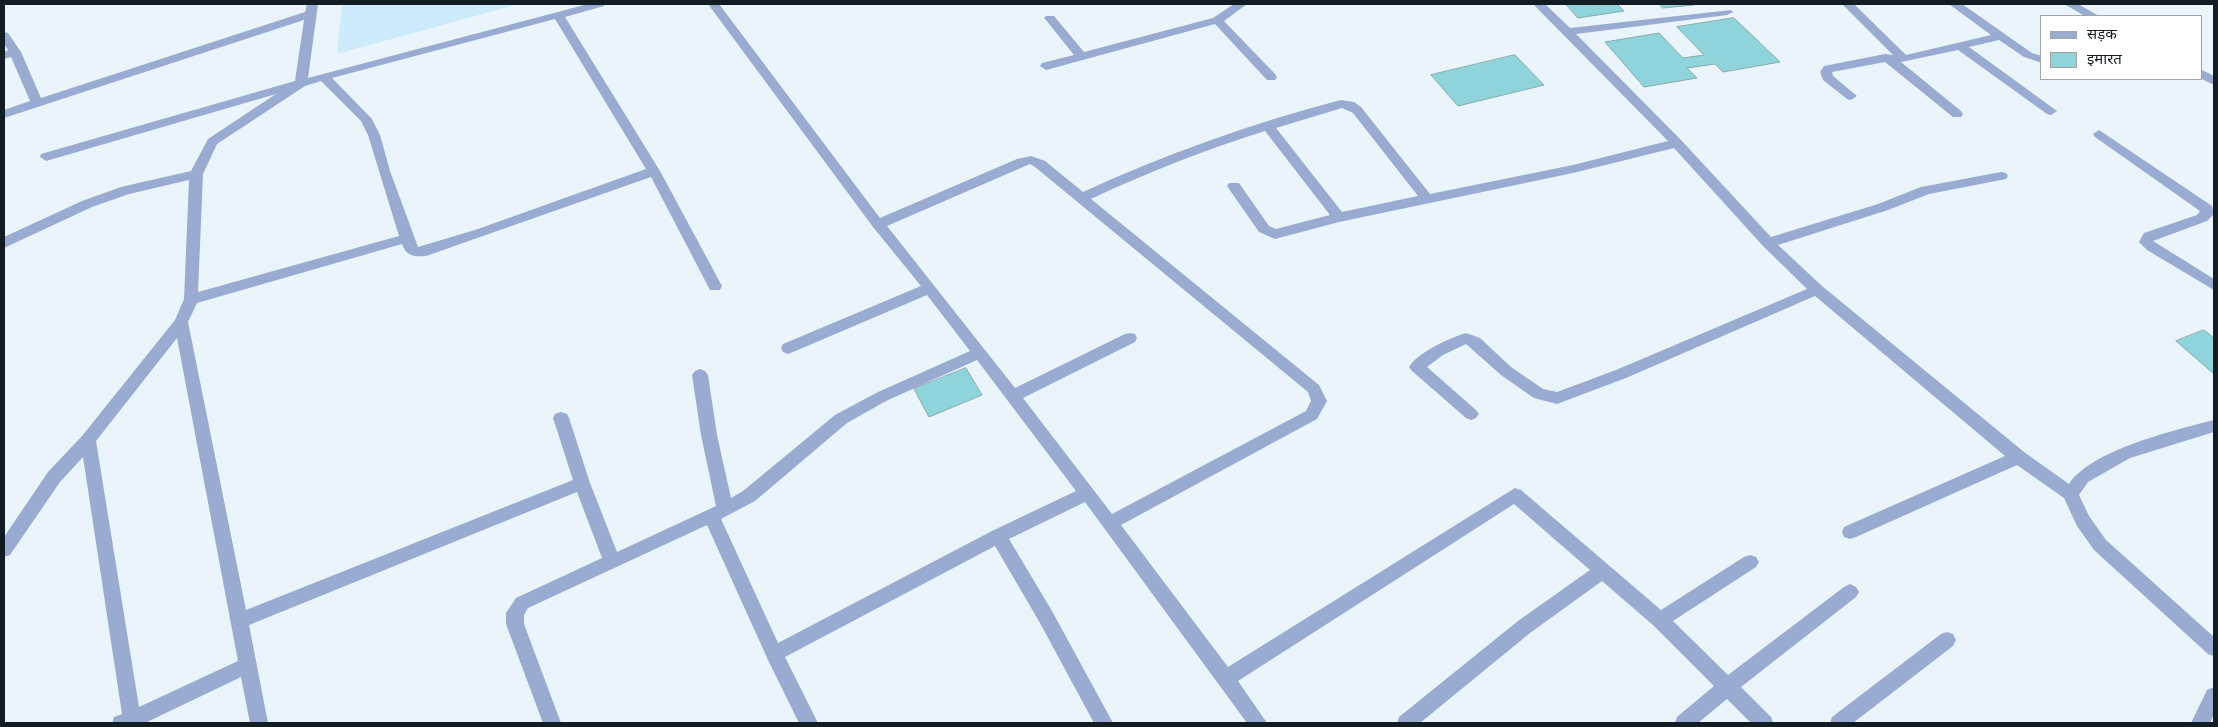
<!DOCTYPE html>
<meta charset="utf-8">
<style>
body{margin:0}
#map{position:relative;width:2218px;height:727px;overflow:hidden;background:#e9f4fb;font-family:Montserrat,"Noto Sans Devanagari",sans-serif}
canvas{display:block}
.frame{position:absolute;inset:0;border:5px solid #121d23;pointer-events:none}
.legend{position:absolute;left:2040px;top:15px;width:162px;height:65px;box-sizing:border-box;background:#fff;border:1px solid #a0a5a7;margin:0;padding:6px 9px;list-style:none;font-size:15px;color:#121d23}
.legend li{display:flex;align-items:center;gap:10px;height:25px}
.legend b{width:25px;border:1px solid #a0a5a7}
</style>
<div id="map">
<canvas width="2218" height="727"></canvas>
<div class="frame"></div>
<ul class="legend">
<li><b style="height:6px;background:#99abd1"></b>सड़क</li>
<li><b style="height:14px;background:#8ed4da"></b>इमारत</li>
</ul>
</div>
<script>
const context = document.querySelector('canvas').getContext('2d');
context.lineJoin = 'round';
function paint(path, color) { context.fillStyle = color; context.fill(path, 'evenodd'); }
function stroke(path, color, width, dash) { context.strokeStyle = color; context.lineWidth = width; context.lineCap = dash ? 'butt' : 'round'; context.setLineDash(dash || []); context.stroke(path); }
const built = new Path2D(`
 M342 4H519L337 54Z`);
const building = new Path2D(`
 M1566 4H1617L1624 11 1578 18Z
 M1659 4H1693L1694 5 1663 8Z
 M1734 18 1780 62 1723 72 1715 64 1687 68 1697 78 1644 87 1605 42 1659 33 1683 58 1704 55 1677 27Z
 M1515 55 1544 85 1458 106 1431 75Z
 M2204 330 2214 338V374L2176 341Z
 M966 368 982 395 929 417 914 389Z`);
const minor = new Path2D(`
 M307 4H318L308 78 588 4H605L604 6 565 17 660 171 722 286 720 290H710L651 177 426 256C414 257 406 256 402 244L197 303 188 322 246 610 573 480 553 418 555 414 561 412 567 414 569 418 590 483 617 552 716 506 701 435 692 375 695 371 700 369 705 371 708 375 717 435 731 498 743 491 835 415 876 393 970 351 927 295 793 352 788 354 783 352 781 348 783 344 921 286 873 227 708 4H719L880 218 1017 159 1031 156 1045 161 1083 192C1166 154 1252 123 1341 100L1354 102 1361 107 1430 194 1573 165 1668 141 1533 4H1545L1570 28 1731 10 1733 12 1727 15 1576 34 1681 140 1771 237 1878 204 1921 187 2001 172 2006 173 2008 176 2006 179 1929 194 1888 210 1778 245 1822 286 2024 452 2069 484C2091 450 2175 430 2214 420V432L2130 458 2088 482 2079 495 2089 516 2106 540 2214 637V656L2208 654 2094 550 2077 526 2064 498 2017 465 1856 537 1850 539 1844 537 1842 532 1844 527 2005 456 1815 296 1626 378 1557 404 1534 398 1501 375 1466 344 1443 355 1427 367 1476 410 1479 414 1476 418 1471 420 1466 418 1412 371 1409 367C1418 352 1450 338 1466 333L1480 338 1511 367 1543 389 1557 392 1616 370 1807 289 1763 246 1674 148 1573 173 1339 222 1275 239 1259 232 1227 186 1229 183H1239L1269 226 1276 229 1330 215 1265 131C1205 150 1148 172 1091 199L1319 385 1327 401 1317 419 1121 525 1228 667 1515 488 1521 490 1661 610 1744 557 1750 555 1756 557 1759 562 1756 567 1673 621 1728 675 1844 587 1850 584 1856 587 1859 592 1856 597 1741 687 1771 717 1773 723H1751L1727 699 1698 723H1675L1677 717 1714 686 1654 626 1602 581 1530 633 1420 723H1397L1399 717 1518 621 1590 570 1514 504 1238 681 1267 723H1247L1085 502 1009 539 1052 611 1113 723H1094L1040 623 995 546 785 657 818 723H799L768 660 707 525 528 608 524 615V624L561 723H543L506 624V613L516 598 602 558 577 492 249 625 268 723H250L241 677 145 723H112L114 717 122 714 83 457 60 482 10 555 4 557V537L48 472 82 436 175 320 184 299 189 180 129 194 92 207 4 248V237L82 201 121 187 191 171 208 139 276 94 46 161 40 157 41 154 295 81 304 20 4 118V110L30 101 11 57 4 59V52L8 50 4 44V32L8 33 21 52 41 98 305 12ZM555 19 646 169 475 230 418 247 390 171 380 135 372 119 332 78ZM321 81 361 121 368 135 399 236 198 292 203 174 217 144 305 86ZM1342 108 1353 113 1418 196 1342 212 1276 128ZM1030 164 1035 167 1308 392 1311 401 1306 411 1112 514 1023 398 1135 342 1137 338 1135 334 1130 333 1125 334 1015 388 887 226ZM177 338 238 661 139 707 96 441ZM977 360 1076 491 992 531 778 643 721 519 755 501 847 423 886 401Z
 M1234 4H1247L1224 21 1275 74 1277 77 1275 80H1267L1215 24 1046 70 1040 66 1042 63 1074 55 1046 20 1044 18 1046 16H1054L1084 52 1213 18Z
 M1842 4H1854L1906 55 1991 35 1949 4H1962L2032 53 2042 56V63L2024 57 1999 40 1969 47 2057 111 2051 115 2047 114 1958 50 1901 62 1961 111 1963 114 1961 117H1953L1885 62 1832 72 1833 76 1857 96 1851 100 1847 99 1823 80 1820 72 1824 66 1885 54 1893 55Z
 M2064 4H2078L2099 16H2085Z
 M2202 70 2214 76V85L2202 79Z
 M2099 130 2212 206 2214 214 2207 221 2153 241 2214 279V290L2147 250 2139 242 2144 233 2197 215 2200 211 2095 137 2093 134Z
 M1947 632 1953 634 1956 640 1953 646 1853 723H1830L1832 717 1941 634Z
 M2214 687V714L2210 723H2191L2207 690Z`);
paint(built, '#ceebfc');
paint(building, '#8ed4da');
stroke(building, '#89abaf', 1);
paint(minor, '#99abd1');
</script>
